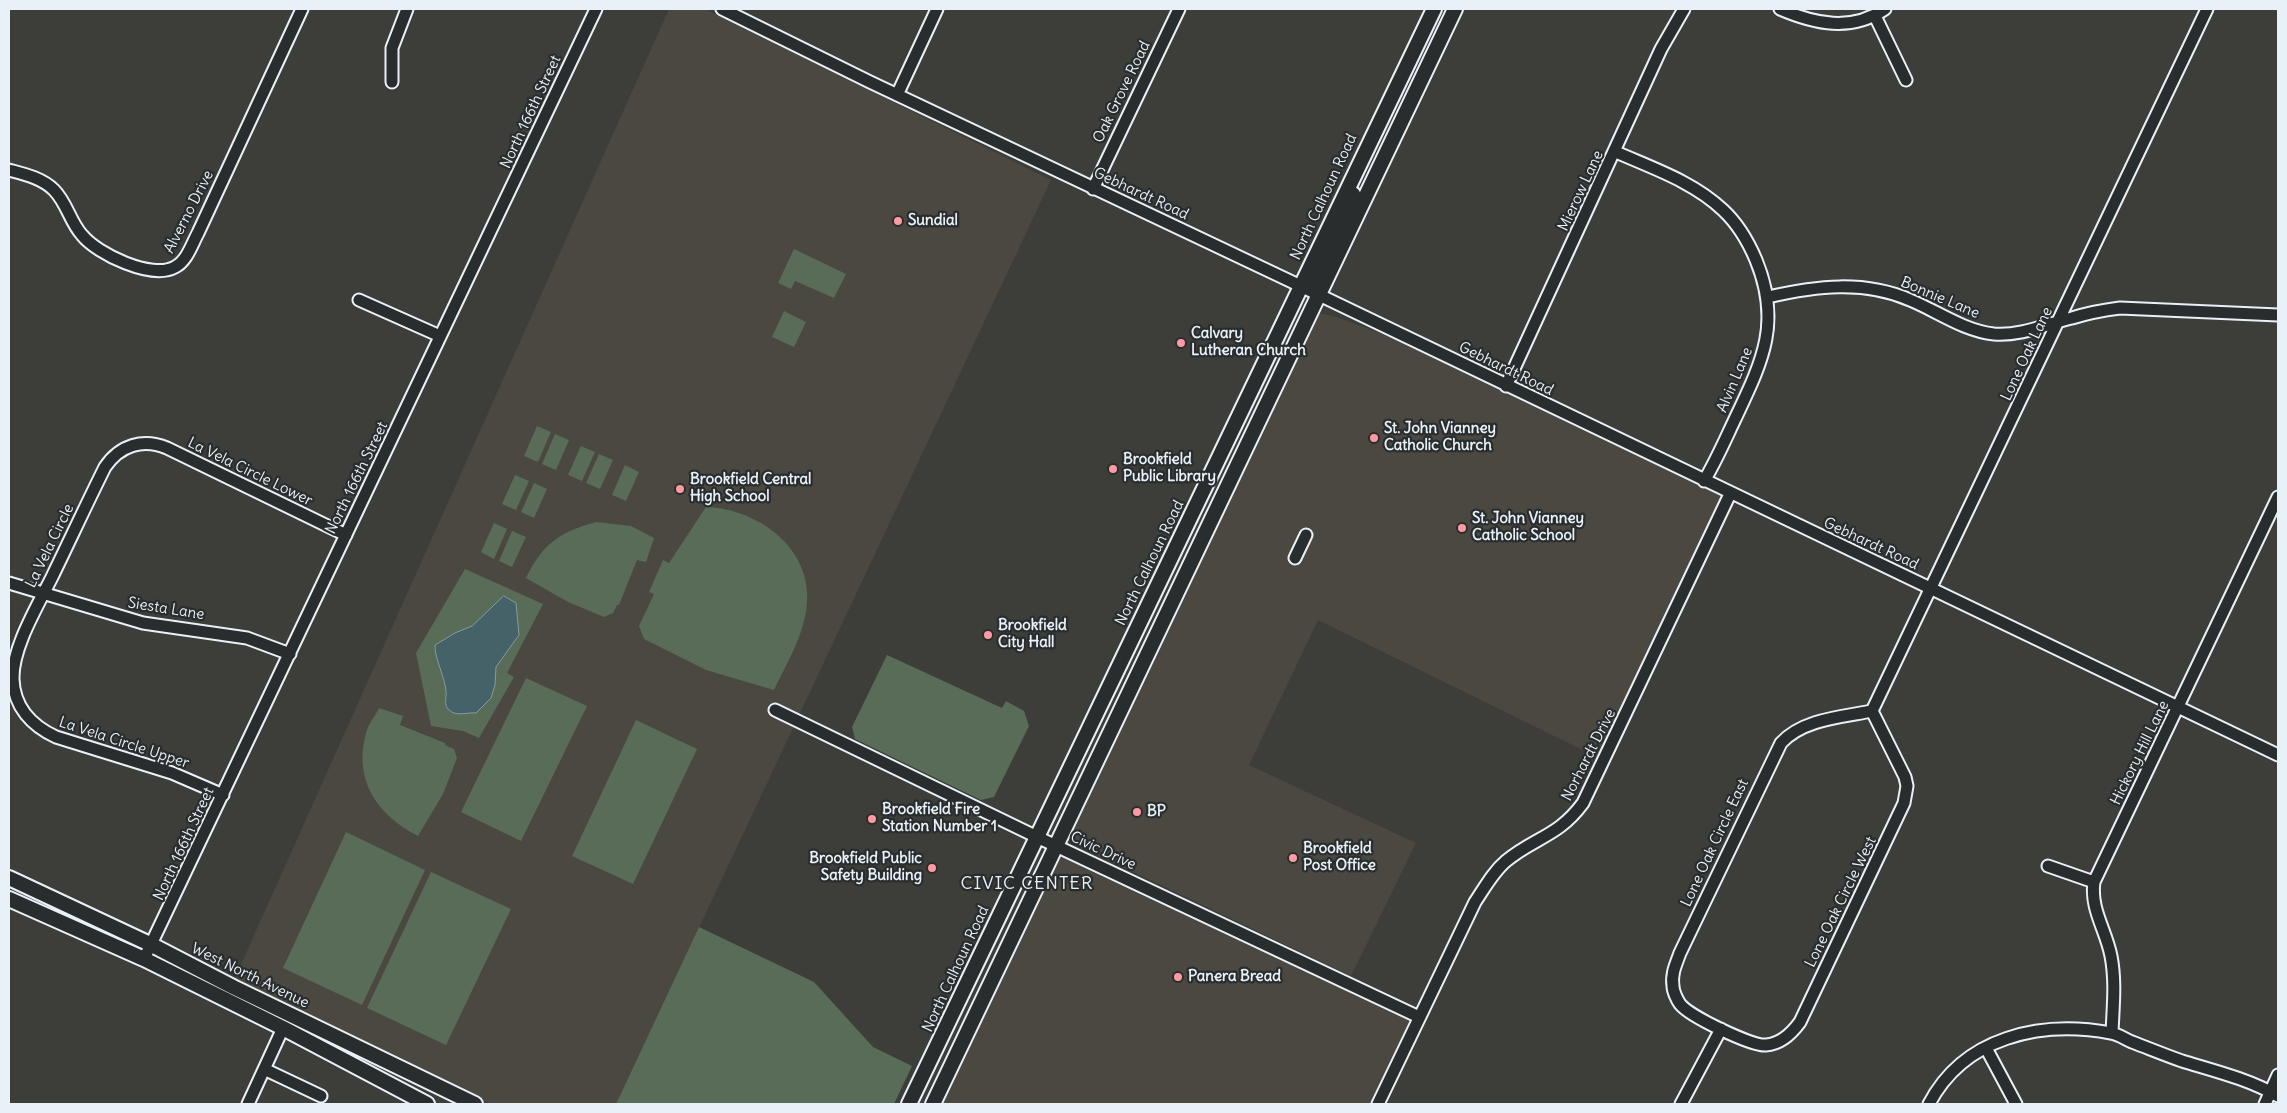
<!DOCTYPE html>
<style>
body{margin:0}
#map{position:relative;width:2287px;height:1113px;overflow:hidden;background:#3d3d39;font-family:Delius,sans-serif}
canvas{display:block}
.frame{position:absolute;inset:0;border:10px solid #e8f1f8;pointer-events:none}
</style>
<div id="map">
<canvas width="2287" height="1113"></canvas>
<div class="frame"></div>
</div>
<script>
const context = document.querySelector('canvas').getContext('2d');
context.lineJoin = 'round';
function paint(path, color) { context.fillStyle = color; context.fill(path, 'evenodd'); }
function stroke(path, color, width, dash) { context.strokeStyle = color; context.lineWidth = width; context.lineCap = dash ? 'butt' : 'round'; context.setLineDash(dash || []); context.stroke(path); }
function drawText(font, color, halo, rows, align = 'center') {
  context.font = font + ' Delius,sans-serif'; context.lineWidth = 4.5; context.setLineDash([]); context.textBaseline = 'middle'; context.strokeStyle = halo; context.fillStyle = color; for (const [text, x, y, turn = 0] of rows) {
    context.save(); context.translate(x, y); context.rotate((+turn || 0) * Math.PI / 180); context.textAlign = isNaN(turn) ? turn : align; if (halo) context.strokeText(text, 0, 0); context.fillText(text, 0, 0); context.restore();
  }
}
const built = new Path2D(`
 M669 9H705L1051 180 616 1104H491L234 980Z
 M1311 311 1336 317 1445 357 1730 494 1605 761 1318 620 1249 765 1416 843 1351 976 1077 845 1070 839 1072 828 1199 564 1192 561Z
 M1067 851 1419 1017 1378 1104H940L1054 866Z`);
const green = new Path2D(`
 M794 249 846 274 834 298 795 281 791 289 778 283Z
 M784 311 806 322 794 347 772 337Z
 M537 426 551 432 538 462 524 456Z
 M555 434 569 440 556 470 542 464Z
 M581 446 595 452 582 481 568 475Z
 M599 454 613 460 600 489 586 483Z
 M625 465 639 472 626 501 612 495Z
 M515 475 529 481 516 510 502 504Z
 M534 483 547 489 534 518 521 512Z
 M706 507C761 509 817 552 806 612 801 640 786 665 774 690L706 670 644 639 639 626 654 594 649 592 663 560 669 563Z
 M596 522 631 526 654 538 646 562 637 560 619 605H617L613 613 604 617 568 602 526 578C543 543 560 532 596 522Z
 M494 523 507 529 494 559 481 552Z
 M512 531 526 537 512 567 499 561Z
 M465 569 543 604 507 673 514 677 479 738 463 731 431 726 416 653Z
 M887 655 1002 708 1006 701 1024 711 1029 726 994 797 981 800 855 739 852 727Z
 M526 678 587 706 521 841 461 812Z
 M379 708 403 716 400 725 445 743V745L454 749 457 758 443 794 418 836C377 815 353 780 366 733 369 722 375 717 379 708Z
 M636 720 697 749 633 884 572 856Z
 M346 832 425 870 362 1005 283 968Z
 M431 872 511 909 446 1045 367 1008Z
 M699 927 814 982 873 1047 912 1066 894 1104H616Z`);
const water = new Path2D(`
 M504 596 516 603 519 635 496 667 495 685 491 698 476 713C468 712 456 717 449 710 443 705 447 698 446 691 445 678 434 656 435 645L455 633 472 626Z`);
const minor = new Path2D(`
 M722 9 870 82 1288 280 2278 755
 M1780 9C1815 24 1851 32 1885 9
 M1875 16 1906 80
 M392 82V48L407 9
 M897 95 937 9
 M1616 152C1652 168 1694 182 1723 210 1738 224 1748 241 1756 260 1782 323 1762 362 1735 419 1725 440 1716 461 1704 481
 M9 170C24 174 42 178 54 190 67 203 70 222 82 235 97 254 152 280 175 267 187 261 192 244 198 233L302 9
 M1093 189 1179 9
 M1768 297C1816 286 1864 280 1910 300 1937 311 1964 331 1994 334 2022 336 2046 324 2072 318 2088 313 2104 310 2120 308L2278 315
 M359 300 440 336
 M1506 386 1661 49 1684 9
 M1295 558 1306 535
 M9 583 143 623 247 638 290 654
 M775 710 1037 837 1419 1017
 M1872 711 1905 777 1907 786 1904 803 1800 1022C1792 1033 1781 1044 1766 1045 1751 1046 1689 1016 1680 1004 1677 1000 1673 991 1673 986 1671 974 1676 964 1680 953L1781 743C1803 719 1842 717 1872 711Z
 M1872 711 2207 9
 M223 795 172 773 56 737C32 726 14 707 13 679 12 648 38 605 52 577 70 540 87 503 105 467 120 445 143 438 167 448L346 535
 M2048 866 2094 882
 M144 959 596 9
 M2112 1033C2113 1007 2116 982 2111 956 2106 930 2090 909 2094 882L2278 497
 M1986 1048 2016 1104
 M264 1069 321 1096
 M248 1104 283 1028
 M1378 1104 1475 902C1485 887 1493 872 1506 861 1535 837 1558 837 1583 803L1730 494
 M1681 1104 1721 1029
 M1929 1104C1964 1037 2040 1020 2111 1033 2118 1034 2125 1039 2132 1042 2148 1048 2165 1055 2182 1061 2215 1071 2248 1079 2278 1096
 M2265 1104 2278 1075`);
const major = new Path2D(`
 M1318 295 1312 285 1345 216 1353 194
 M9 878 152 945 233 987 475 1104
 M9 899 144 959 283 1028 427 1104
 M909 1104 1434 9
 M933 1104 1455 9`);
const markers = [
 [898,221,5,"#ff9aa2"],
 [1181,343,5,"#ff9aa2"],
 [1374,438,5,"#ff9aa2"],
 [1113,469,5,"#ff9aa2"],
 [680,489,5,"#ff9aa2"],
 [1462,528,5,"#ff9aa2"],
 [988,635,5,"#ff9aa2"],
 [1137,812,5,"#ff9aa2"],
 [872,819,5,"#ff9aa2"],
 [1293,858,5,"#ff9aa2"],
 [932,868,5,"#ff9aa2"],
 [1178,977,5,"#ff9aa2"]
];
const streetNames = [
 ["Oak Grove Road",1122,92,-64],
 ["North 166th Street",531,112,-65],
 ["Mierow Lane",1581,191,-65],
 ["Gebhardt Road",1141,194,25],
 ["North Calhoun Road",1324,197,-65],
 ["Alverno Drive",189,212,-63],
 ["Bonnie Lane",1940,298,23],
 ["Lone Oak Lane",2027,354,-65],
 ["Gebhardt Road",1506,369,26],
 ["Alvin Lane",1735,380,-67],
 ["La Vela Circle Lower",250,472,26],
 ["North 166th Street",357,478,-64],
 ["Gebhardt Road",1871,544,25],
 ["La Vela Circle",50,546,-64],
 ["North Calhoun Road",1150,563,-64],
 ["Siesta Lane",166,609,9],
 ["La Vela Circle Upper",124,743,18],
 ["Hickory Hill Lane",2140,753,-64],
 ["Norhardt Drive",1589,755,-63],
 ["Lone Oak Circle East",1715,843,-65],
 ["North 166th Street",184,844,-65],
 ["Civic Drive",1103,851,25],
 ["Lone Oak Circle West",1841,902,-64],
 ["North Calhoun Road",956,969,-65],
 ["West North Avenue",250,976,26]
];
const poiNames = [
 ["Sundial",908,221],
 ["Calvary",1191,334],
 ["Lutheran Church",1191,351],
 ["St. John Vianney",1384,429],
 ["Catholic Church",1384,446],
 ["Brookfield",1123,460],
 ["Public Library",1123,477],
 ["Brookfield Central",690,480],
 ["High School",690,497],
 ["St. John Vianney",1472,519],
 ["Catholic School",1472,536],
 ["Brookfield",998,626],
 ["City Hall",998,643],
 ["Brookfield Fire",882,810],
 ["Station Number 1",882,827],
 ["BP",1147,812],
 ["Brookfield",1303,849],
 ["Post Office",1303,866],
 ["Brookfield Public",922,859,"right"],
 ["Safety Building",922,876,"right"],
 ["Panera Bread",1188,977]
];
const quarterNames = [
 ["CIVIC CENTER",1027,884]
];
paint(built, '#4a4840');
paint(green, '#596c57');
paint(water, '#456269');
stroke(water, '#869ba2', 1);
stroke(minor, '#e8f1f8', 15);
stroke(major, '#e8f1f8', 18);
stroke(minor, '#2a2d2e', 11);
stroke(major, '#2a2d2e', 14);
for (const [x, y, r, color] of markers) { const dot = new Path2D(); dot.arc(x, y, r, 0, 2 * Math.PI); context.fillStyle = color; context.fill(dot); stroke(dot, '#2a2d2e', 2); }
drawText('15px', '#e8f1f8', '#2a2d2e', streetNames);
drawText('bold 15px', '#e8f1f8', '#2a2d2e', poiNames, 'left');
context.letterSpacing = '1px';
drawText('18px', '#e8f1f8', '#2a2d2e', quarterNames);
context.letterSpacing = '0px';
</script>
